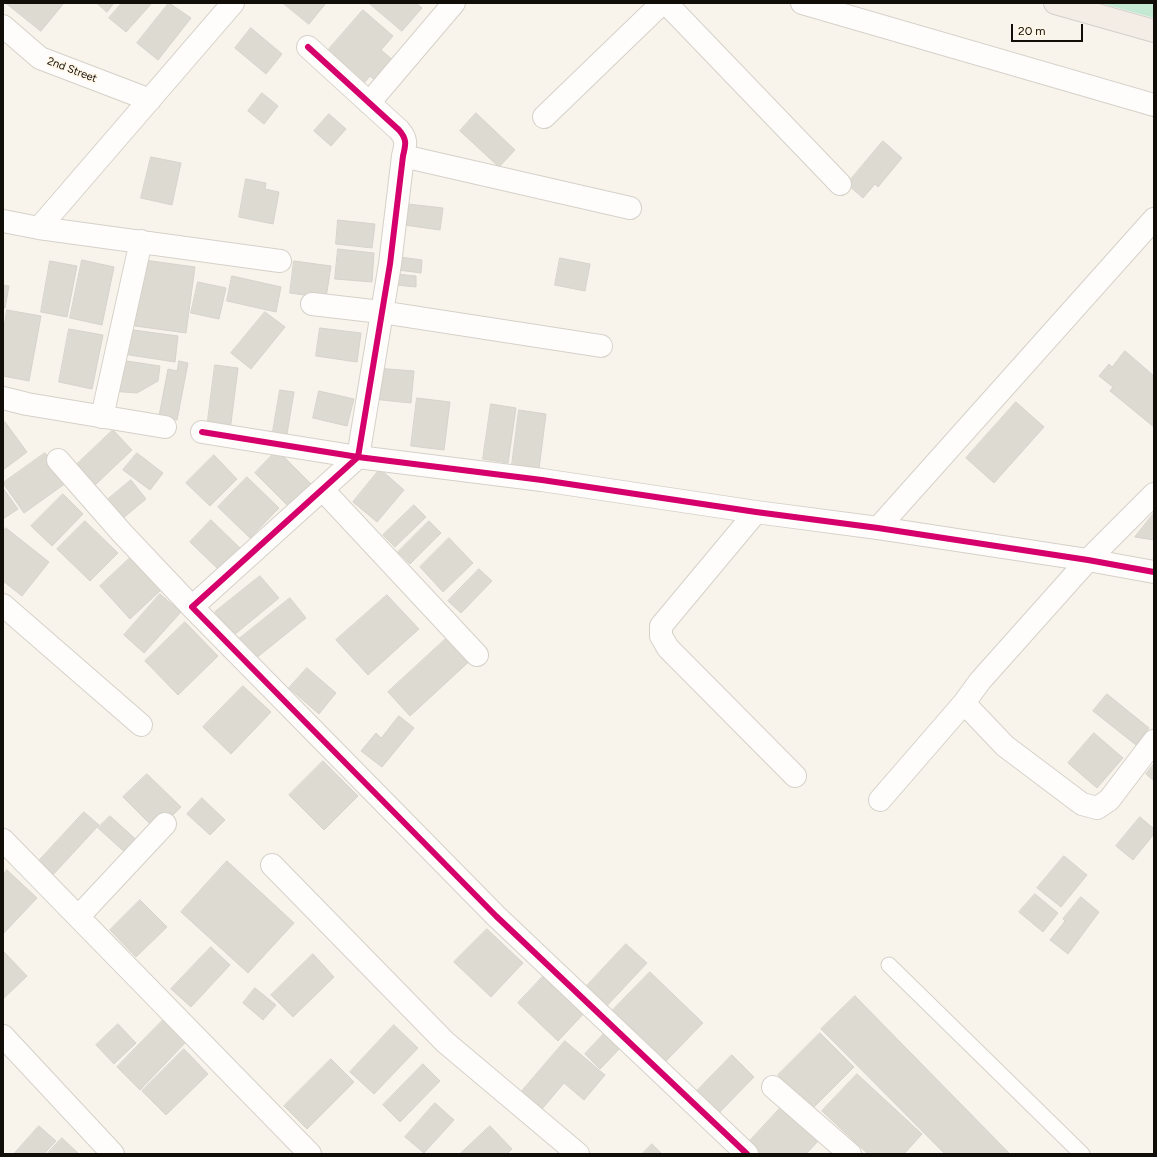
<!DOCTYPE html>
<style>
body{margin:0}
#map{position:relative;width:1157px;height:1157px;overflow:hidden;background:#f9f4eb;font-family:Figtree,sans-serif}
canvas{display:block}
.frame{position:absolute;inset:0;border:4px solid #110e08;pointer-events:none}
.scale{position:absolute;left:1011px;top:24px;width:72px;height:18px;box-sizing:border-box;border:2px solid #110e08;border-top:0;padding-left:5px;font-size:12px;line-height:14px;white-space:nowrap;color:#110e08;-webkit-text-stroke:3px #fff6e5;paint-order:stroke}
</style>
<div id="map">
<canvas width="1157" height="1157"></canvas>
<div class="frame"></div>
<div class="scale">20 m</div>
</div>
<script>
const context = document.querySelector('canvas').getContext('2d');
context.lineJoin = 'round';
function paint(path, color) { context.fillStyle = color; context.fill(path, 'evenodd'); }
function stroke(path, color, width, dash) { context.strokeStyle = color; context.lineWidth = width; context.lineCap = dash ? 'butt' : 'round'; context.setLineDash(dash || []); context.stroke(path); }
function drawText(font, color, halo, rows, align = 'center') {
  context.font = font + ' Figtree,sans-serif'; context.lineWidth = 3; context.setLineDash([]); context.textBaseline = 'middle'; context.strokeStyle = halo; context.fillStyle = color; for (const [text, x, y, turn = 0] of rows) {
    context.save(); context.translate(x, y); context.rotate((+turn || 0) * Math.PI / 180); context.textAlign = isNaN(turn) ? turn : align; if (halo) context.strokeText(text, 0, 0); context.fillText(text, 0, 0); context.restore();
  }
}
const green = new Path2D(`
 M1100 3H1154V18Z`);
const building = new Path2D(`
 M6 3H64L41 31Z
 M97 3H114L107 12Z
 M122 3H152L126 32 109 18Z
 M169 3 191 18 158 60 137 43Z
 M283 3H326L309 24Z
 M369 3H416L422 8 402 31Z
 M363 10 393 36 381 50 394 61 376 81 370 76 360 88 323 56Z
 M251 28 282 54 266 74 235 48Z
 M262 93 278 106 264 124 248 111Z
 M476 113 515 150 499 167 460 131Z
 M329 114 346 129 331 146 314 131Z
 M883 141 902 158 878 187 875 184 863 198 847 184Z
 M151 157 181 163 172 205 141 198Z
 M246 179 266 183 265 189 279 192 273 224 239 217Z
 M399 203 443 208 440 230 397 224Z
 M338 220 375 224 372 248 336 244Z
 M338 249 374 253 372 282 335 279Z
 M400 257 422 260 421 273 398 270Z
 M560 258 590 264 585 291 555 285Z
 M82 260 114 267 102 325 70 318Z
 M144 260 195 267 186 333 135 326Z
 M50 261 77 266 67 317 41 312Z
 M294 261 331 266 326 298 290 293Z
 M397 274 416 276V287L396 285Z
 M232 276 281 287 276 312 227 301Z
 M198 282 226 288 219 319 191 313Z
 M3 285 9 286 5 308H3Z
 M7 310 41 316 29 381 3 376V335Z
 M265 312 285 327 251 369 231 353Z
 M320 328 361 333 357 362 316 356Z
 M69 329 103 335 92 389 59 382Z
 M126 329 178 336 175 362 123 354Z
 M1125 351 1154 376V427L1110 391 1113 387 1099 376 1109 364 1112 367Z
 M120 360 160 366 158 381 137 393 111 391Z
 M179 361 188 363 177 420 159 416 168 369 177 371Z
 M215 365 238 368 230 431 207 428Z
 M375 368 414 371 411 403 372 399Z
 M280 390 294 392 285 446 271 443Z
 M319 391 354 399 347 426 313 418Z
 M417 398 450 402 444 450 411 446Z
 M1016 402 1044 427 994 483 966 458Z
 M491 404 516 408 508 463 483 459Z
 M519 410 546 414 539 469 512 465Z
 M5 422 27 452 3 470V423Z
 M113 430 132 450 93 487 74 467Z
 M277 450 313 486 290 508 255 473Z
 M45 453 66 483 24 513 3 483Z
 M137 453 163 473 150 490 123 470Z
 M214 455 237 479 210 506 186 483Z
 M380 469 404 490 377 522 353 502Z
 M247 477 279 508 250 538 218 507Z
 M131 480 146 499 122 519 107 500Z
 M3 488 18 509 3 519Z
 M63 494 83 514 52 546 31 526Z
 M414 505 426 517 395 547 383 535Z
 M1154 513V540L1135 537Z
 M211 520 241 549 220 571 190 542Z
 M85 521 118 553 90 581 57 549Z
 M429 521 441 533 410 564 398 552Z
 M6 528 49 562 22 596 3 581V532Z
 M449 538 473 563 443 592 420 567Z
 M131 557 161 590 130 619 100 586Z
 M479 569 492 581 461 613 448 601Z
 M260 576 279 598 234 635 215 612Z
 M160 594 181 612 144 653 124 635Z
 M387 595 419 629 368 675 336 640Z
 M290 598 306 618 255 659 239 639Z
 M185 622 218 656 178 695 145 661Z
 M451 634 473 658 410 716 388 692Z
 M307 668 336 693 319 714 289 688Z
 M243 686 271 712 231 754 203 727Z
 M1107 694 1149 728 1136 745 1093 711Z
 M399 716 414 728 382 767 361 751 376 733 381 738Z
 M1094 733 1123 758 1097 788 1068 763Z
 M323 761 358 796 324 830 289 795Z
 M1154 764V781L1146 774Z
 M147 774 181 807 157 831 123 797Z
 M202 798 225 820 210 835 187 814Z
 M84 812 99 825 51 877 36 864Z
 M110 816 140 843 129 856 98 828Z
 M1140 817 1154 829V834L1133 860 1116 846Z
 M1064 856 1087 875 1061 907 1037 888Z
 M227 861 294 923 248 973 181 912Z
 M7 870 37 898 3 934V875Z
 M1035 894 1058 913 1043 932 1019 912Z
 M1081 897 1099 912 1068 954 1050 940 1065 921 1063 919Z
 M140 900 167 927 136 957 110 930Z
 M487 929 523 963 491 997 454 962Z
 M626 944 647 963 602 1011 582 991Z
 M211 947 230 965 191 1007 171 989Z
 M3 951 27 976 3 999Z
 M313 954 334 977 293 1017 271 995Z
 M550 969 590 1007 558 1041 518 1003Z
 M650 972 703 1023 664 1063 611 1012Z
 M255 988 276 1005 263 1020 243 1003Z
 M855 996 1010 1154H945L821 1029Z
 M163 1020 186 1042 140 1090 117 1067Z
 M118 1024 136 1043 114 1064 96 1045Z
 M394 1025 418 1048 374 1094 350 1072Z
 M611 1026 627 1041 600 1069 585 1054Z
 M820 1033 854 1067 812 1109 778 1075Z
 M565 1041 605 1075 584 1100 564 1083 542 1109 522 1091Z
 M184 1049 208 1074 166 1115 142 1091Z
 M732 1055 754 1077 715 1117 693 1095Z
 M331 1059 354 1082 307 1129 284 1106Z
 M423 1064 440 1081 400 1122 383 1105Z
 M857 1074 922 1134 904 1154H868L822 1111Z
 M435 1103 454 1120 424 1153 405 1137Z
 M784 1104 821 1138 806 1154H758L747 1144Z
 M39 1126 56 1141 44 1154H14Z
 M490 1126 512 1149 507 1154H460Z
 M62 1138 79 1154H47Z
 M652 1144 662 1154H642Z`);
const service = new Path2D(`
 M889 965 1082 1154`);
const minor = new Path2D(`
 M666 3 840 184
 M3 26 40 58 150 100
 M369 103 454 3
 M544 117 662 3
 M403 156 630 208
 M3 221 39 228 233 3
 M39 228 280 261
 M312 304 381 312 601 346
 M3 398 27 404 165 427
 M102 417 141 241
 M202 432 358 457 390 264 403 156C406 144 407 139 399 130L308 47
 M58 460 122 533 192 607
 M323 490 477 655
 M1154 494 1088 560 980 681 964 703 1005 746 1082 804 1097 808 1109 800 1154 741
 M756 512 661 626V636L668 648 795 776
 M878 528 1154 219
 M3 605 141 725
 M880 800 964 703
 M3 840 310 1154
 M272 865 445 1042 578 1154
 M79 916 165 824
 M3 1036 113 1154
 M773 1087 850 1154
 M747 1154 496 916 192 607 358 457 542 480 756 512 878 528 1088 560 1154 572`);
const tertiary = new Path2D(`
 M802 3 1154 105`);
const trunk = new Path2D(`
 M1055 3 1154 31`);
const cycleway = new Path2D(`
 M202 432 358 457 390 264 403 156C406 144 407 139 399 130L308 47
 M747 1154 496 916 192 607 358 457 542 480 756 512 878 528 1088 560 1154 572`);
const streetNames = [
 ["2nd Street",72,70,21]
];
paint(green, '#c4e9d3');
paint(building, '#dddad2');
stroke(building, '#d6d2cc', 1);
stroke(service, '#d5d1c9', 17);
stroke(minor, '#d5d1c9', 24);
stroke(tertiary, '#d5d1c9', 24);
stroke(trunk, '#d2d0cb', 24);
stroke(service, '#fefdfc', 15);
stroke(minor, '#fefdfc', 22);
stroke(tertiary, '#fefdfc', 22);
stroke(trunk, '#f3ede6', 22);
stroke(cycleway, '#d6006c', 6);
drawText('11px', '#110e08', '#fff6e5', streetNames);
</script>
